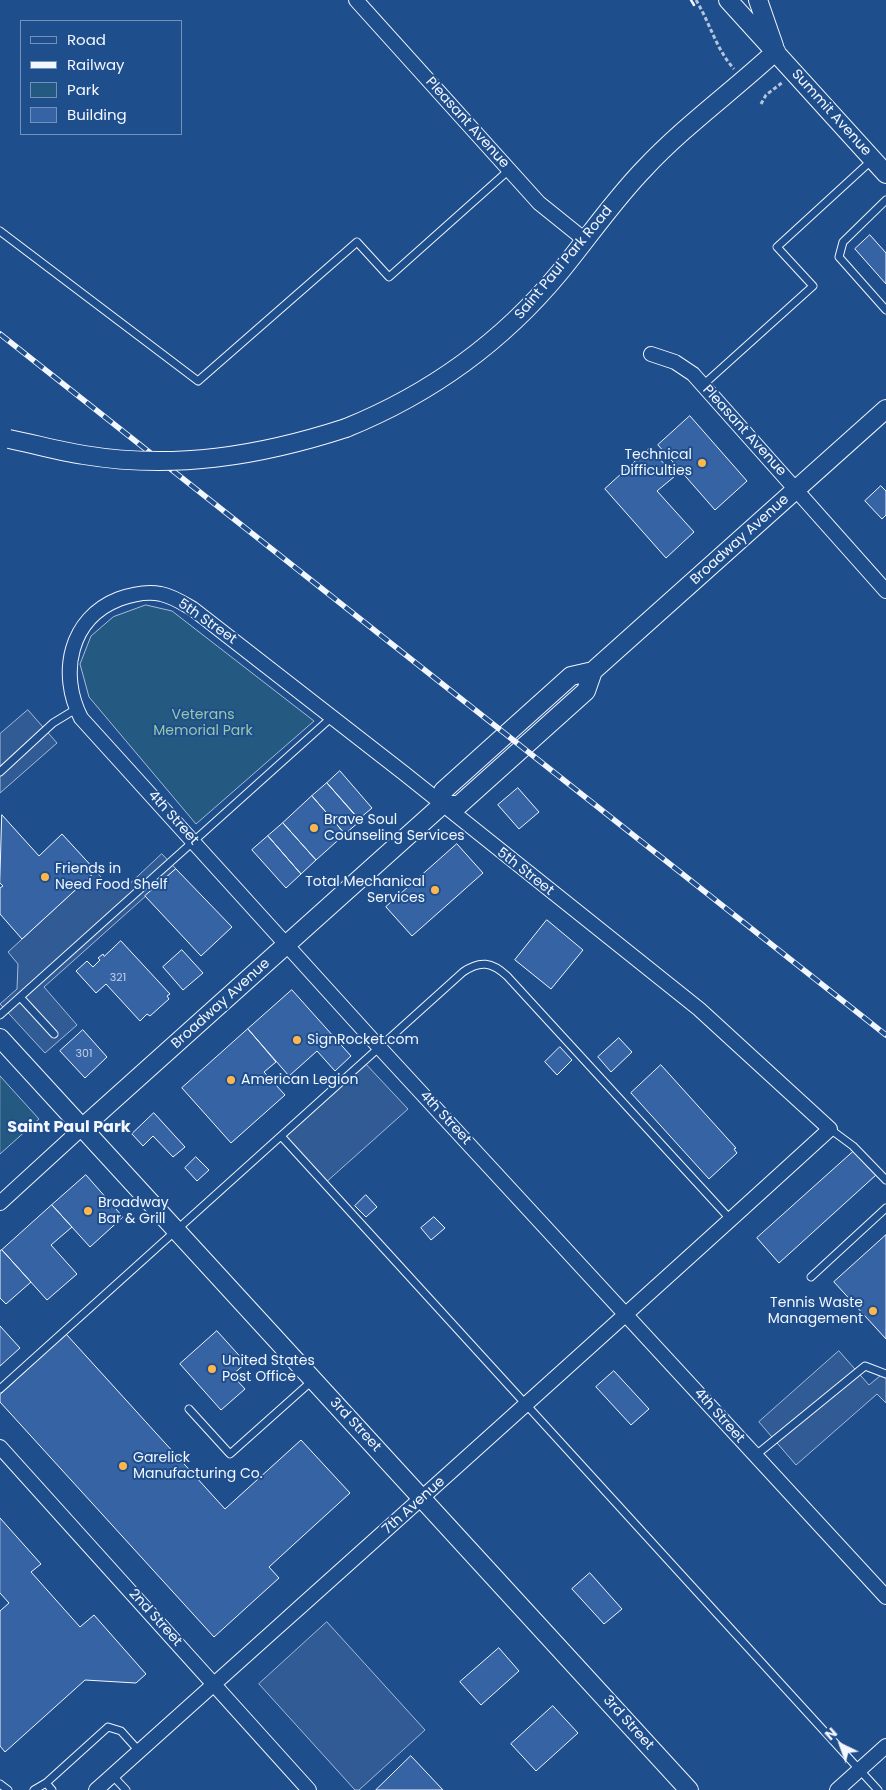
<!DOCTYPE html>
<style>
body{margin:0}
#map{position:relative;width:886px;height:1790px;overflow:hidden;background:#1f4e8c;font-family:Poppins,sans-serif}
canvas{display:block}
.legend{position:absolute;left:20px;top:20px;width:162px;height:115px;box-sizing:border-box;background:#1f4e8c;border:1px solid #7391ba;margin:0;padding:6px 9px;list-style:none;font-size:15px;color:#f2f6ff}
.legend li{display:flex;align-items:center;gap:10px;height:25px}
.legend b{width:25px;border:1px solid #7391ba}
.north{position:absolute;left:816px;top:1720px;width:50px;height:50px;-webkit-text-stroke:4px #1f4e8c;paint-order:stroke;rotate:318deg;font-size:14px;font-weight:700;line-height:20px;text-align:center;color:#f2f6ff}
.north::after{content:'';display:block;margin:auto;width:18px;height:22px;background:#f2f6ff;clip-path:polygon(50% 0,100% 100%,50% 72%,0 100%)}
</style>
<div id="map">
<canvas width="886" height="1790"></canvas>
<ul class="legend">
<li><b style="height:6px;background:#1f4e8c"></b>Road</li>
<li><b style="height:6px;background:#f2f6ff"></b>Railway</li>
<li><b style="height:14px;background:#245a82"></b>Park</li>
<li><b style="height:14px;background:#3563a3"></b>Building</li>
</ul>
<div class="north">N</div>
</div>
<script>
const context = document.querySelector('canvas').getContext('2d');
context.lineJoin = 'round';
function paint(path, color) { context.fillStyle = color; context.fill(path, 'evenodd'); }
function stroke(path, color, width, dash) { context.strokeStyle = color; context.lineWidth = width; context.lineCap = dash ? 'butt' : 'round'; context.setLineDash(dash || []); context.stroke(path); }
function drawText(font, color, halo, rows, align = 'center') {
  context.font = font + ' Poppins,sans-serif'; context.lineWidth = 4; context.setLineDash([]); context.textBaseline = 'middle'; context.strokeStyle = halo; context.fillStyle = color; for (const [text, x, y, turn = 0] of rows) {
    context.save(); context.translate(x, y); context.rotate((+turn || 0) * Math.PI / 180); context.textAlign = isNaN(turn) ? turn : align; if (halo) context.strokeText(text, 0, 0); context.fillText(text, 0, 0); context.restore();
  }
}
const green = new Path2D(`
 M146 605 172 611 314 721 196 824 89 697 80 664 91 636 113 617Z
 M0 1076 39 1119 0 1154Z`);
const parking = new Path2D(`
 M28 710 57 743 0 793V734Z
 M162 854 176 869 44 987 77 1025 45 1053 0 1004 17 989 18 964 8 952 96 871 105 882 130 883Z
 M363 1061 408 1109 324 1184 281 1136Z
 M839 1351 869 1385 886 1371V1403L877 1394 796 1465 759 1422Z
 M327 1622 425 1730 359 1790H355L259 1684Z`);
const building = new Path2D(`
 M870 235 886 253V284L855 249Z
 M690 416 747 481 715 510 658 445Z
 M650 448 675 476 657 491 694 532 666 558 605 489Z
 M881 486 886 491V515L882 519 865 501Z
 M340 771 372 808 359 819 327 783Z
 M327 783 360 821 345 834 312 796Z
 M518 788 539 812 519 829 498 805Z
 M312 796 345 834 316 860 283 823Z
 M2 815 39 856 62 834 96 871 22 939 0 914V888L3 886 0 883Z
 M283 823 316 860 301 874 268 836Z
 M268 836 301 874 286 888 252 850Z
 M457 844 483 873 412 936 386 907Z
 M176 869 232 927 201 956 145 896Z
 M547 920 583 950 551 989 515 960Z
 M121 941 170 994 167 996 169 999 150 1016 147 1014 140 1021 106 984 96 993 76 971 87 961 93 967 100 960 98 958 103 954 104 956Z
 M182 950 203 973 183 990 163 967Z
 M292 990 351 1056 335 1071 317 1051 289 1076 248 1029Z
 M248 1029 276 1062 264 1072 285 1095 231 1143 182 1088Z
 M83 1030 107 1057 85 1078 60 1051Z
 M619 1038 632 1052 611 1072 598 1057Z
 M560 1047 572 1060 557 1075 545 1062Z
 M661 1065 736 1148 734 1149 737 1153 709 1179 631 1093Z
 M154 1113 185 1147 173 1157 153 1136 143 1146 132 1134Z
 M854 1151 876 1175 779 1263 757 1238Z
 M196 1157 209 1170 197 1181 185 1168Z
 M86 1175 123 1217 90 1247 52 1205Z
 M366 1195 377 1207 366 1217 355 1206Z
 M52 1205 72 1227 51 1245 77 1274 47 1300 2 1250Z
 M434 1217 445 1228 431 1240 421 1228Z
 M886 1235V1339L834 1282Z
 M2 1250 31 1282 6 1304 0 1298V1251Z
 M0 1326 20 1348 0 1366Z
 M217 1331 246 1363 232 1375 245 1389 221 1410 180 1364Z
 M66 1334 225 1509 301 1440 350 1493 269 1567 279 1578 214 1637 0 1402V1395Z
 M614 1371 649 1409 631 1425 596 1387Z
 M0 1518 41 1564 31 1572 80 1627 94 1615 146 1674 136 1683 85 1680 5 1752 0 1746V1611L9 1603 0 1593Z
 M590 1573 622 1609 604 1624 572 1589Z
 M499 1648 519 1671 481 1705 460 1682Z
 M553 1706 578 1733 536 1771 511 1744Z
 M411 1756 443 1790H376Z`);
const path = new Path2D(`
 M696 0C710 23 716 49 734 69
 M761 104 766 95 783 82`);
const service = new Path2D(`
 M886 200 843 242 839 257 886 310
 M0 231 198 381 357 242 389 277 509 170
 M703 385 813 286 777 247 872 160
 M0 772 53 723 76 709
 M20 997 54 1034
 M0 1015 332 717
 M830 1129 853 1146 886 1180
 M281 1136 878 1790
 M811 1277 886 1208
 M0 1389 463 972C480 960 492 962 507 976L731 1220
 M189 1409 230 1454 313 1380
 M756 1455 865 1366 886 1374
 M112 1775 126 1790
 M46 1783 52 1790
 M0 1784 8 1790
 M34 1790 46 1783 108 1727 121 1731 139 1751`);
const minor = new Path2D(`
 M356 0 539 203 585 240
 M651 354 675 362 693 374 886 591
 M0 1203 82 1128
 M0 1447 309 1790
 M96 1790C341 1570 587 1351 830 1129L699 1009 405 774 193 609C183 603 172 596 161 594 147 591 133 594 119 599 70 618 58 673 81 718L379 1047 886 1597
 M837 1790 886 1746`);
const tertiary = new Path2D(`
 M728 0 886 174
 M758 0 774 46
 M346 428C430 394 503 341 560 272 588 238 613 201 644 169 684 126 733 91 776 51
 M442 805 443 791 571 676 593 671 886 409
 M0 1038 689 1790
 M82 1128 442 805H459L586 691 593 671`);
const rail = new Path2D(`
 M0 334 886 1035`);
const tertiaryBridge = new Path2D(`
 M9 439C34 444 59 451 84 455 174 470 260 456 346 428`);
const wall = new Path2D(`
 M691 0 694 5`);
const markers = [
 [702,463,5,"#ffb74d"],
 [314,828,5,"#ffb74d"],
 [45,877,5,"#ffb74d"],
 [435,890,5,"#ffb74d"],
 [297,1040,5,"#ffb74d"],
 [231,1080,5,"#ffb74d"],
 [88,1211,5,"#ffb74d"],
 [873,1311,5,"#ffb74d"],
 [212,1369,5,"#ffb74d"],
 [123,1466,5,"#ffb74d"]
];
const numberNames = [
 ["321",118,978],
 ["301",84,1054]
];
const streetNames = [
 ["Summit Avenue",831,113,48],
 ["Pleasant Avenue",467,123,48],
 ["Saint Paul Park Road",564,263,-50],
 ["Pleasant Avenue",744,431,48],
 ["Broadway Avenue",740,540,-42],
 ["5th Street",207,622,35],
 ["4th Street",173,818,48],
 ["5th Street",525,872,38],
 ["Broadway Avenue",221,1004,-42],
 ["4th Street",445,1118,47],
 ["4th Street",719,1416,48],
 ["3rd Street",355,1425,47],
 ["7th Avenue",414,1506,-42],
 ["2nd Street",155,1618,48],
 ["3rd Street",628,1723,48]
];
const poiNames = [
 ["Technical",692,455,"right"],
 ["Difficulties",692,471,"right"],
 ["Brave Soul",324,820],
 ["Counseling Services",324,836],
 ["Friends in",55,869],
 ["Need Food Shelf",55,885],
 ["Total Mechanical",425,882,"right"],
 ["Services",425,898,"right"],
 ["SignRocket.com",307,1040],
 ["American Legion",241,1080],
 ["Broadway",98,1203],
 ["Bar & Grill",98,1219],
 ["Tennis Waste",863,1303,"right"],
 ["Management",863,1319,"right"],
 ["United States",222,1361],
 ["Post Office",222,1377],
 ["Garelick",133,1458],
 ["Manufacturing Co.",133,1474]
];
const parkNames = [
 ["Veterans",203,715],
 ["Memorial Park",203,731]
];
const quarterNames = [
 ["Saint Paul Park",69,1128]
];
paint(green, '#245a82');
stroke(green, '#a8bbd7', 1);
paint(parking, '#305b95');
stroke(parking, '#a8bbd7', 1);
paint(building, '#3563a3');
stroke(building, '#f2f6ff', 1);
stroke(service, '#f2f6ff', 9);
stroke(minor, '#f2f6ff', 16);
stroke(tertiary, '#f2f6ff', 20);
stroke(path, '#b3c4dc', 3, [4, 2.5]);
stroke(service, '#1f4e8c', 7);
stroke(minor, '#1f4e8c', 14);
stroke(tertiary, '#1f4e8c', 18);
stroke(rail, '#f2f6ff', 5.5);
stroke(rail, '#1f4e8c', 4, [11]);
stroke(tertiaryBridge, '#f2f6ff', 20, []);
stroke(tertiaryBridge, '#1f4e8c', 18);
stroke(wall, '#f2f6ff', 2.5);
for (const [x, y, r, color] of markers) { const dot = new Path2D(); dot.arc(x, y, r, 0, 2 * Math.PI); context.fillStyle = color; context.fill(dot); stroke(dot, '#1f4e8c', 2); }
drawText('11px', '#c3d1e8', null, numberNames);
drawText('14px', '#f2f6ff', '#1f4e8c', streetNames);
drawText('14px', '#f2f6ff', '#1f4e8c', poiNames, 'left');
drawText('14px', '#97c8a6', '#1f4e8c', parkNames);
drawText('bold 16px', '#f2f6ff', '#1f4e8c', quarterNames);
</script>
